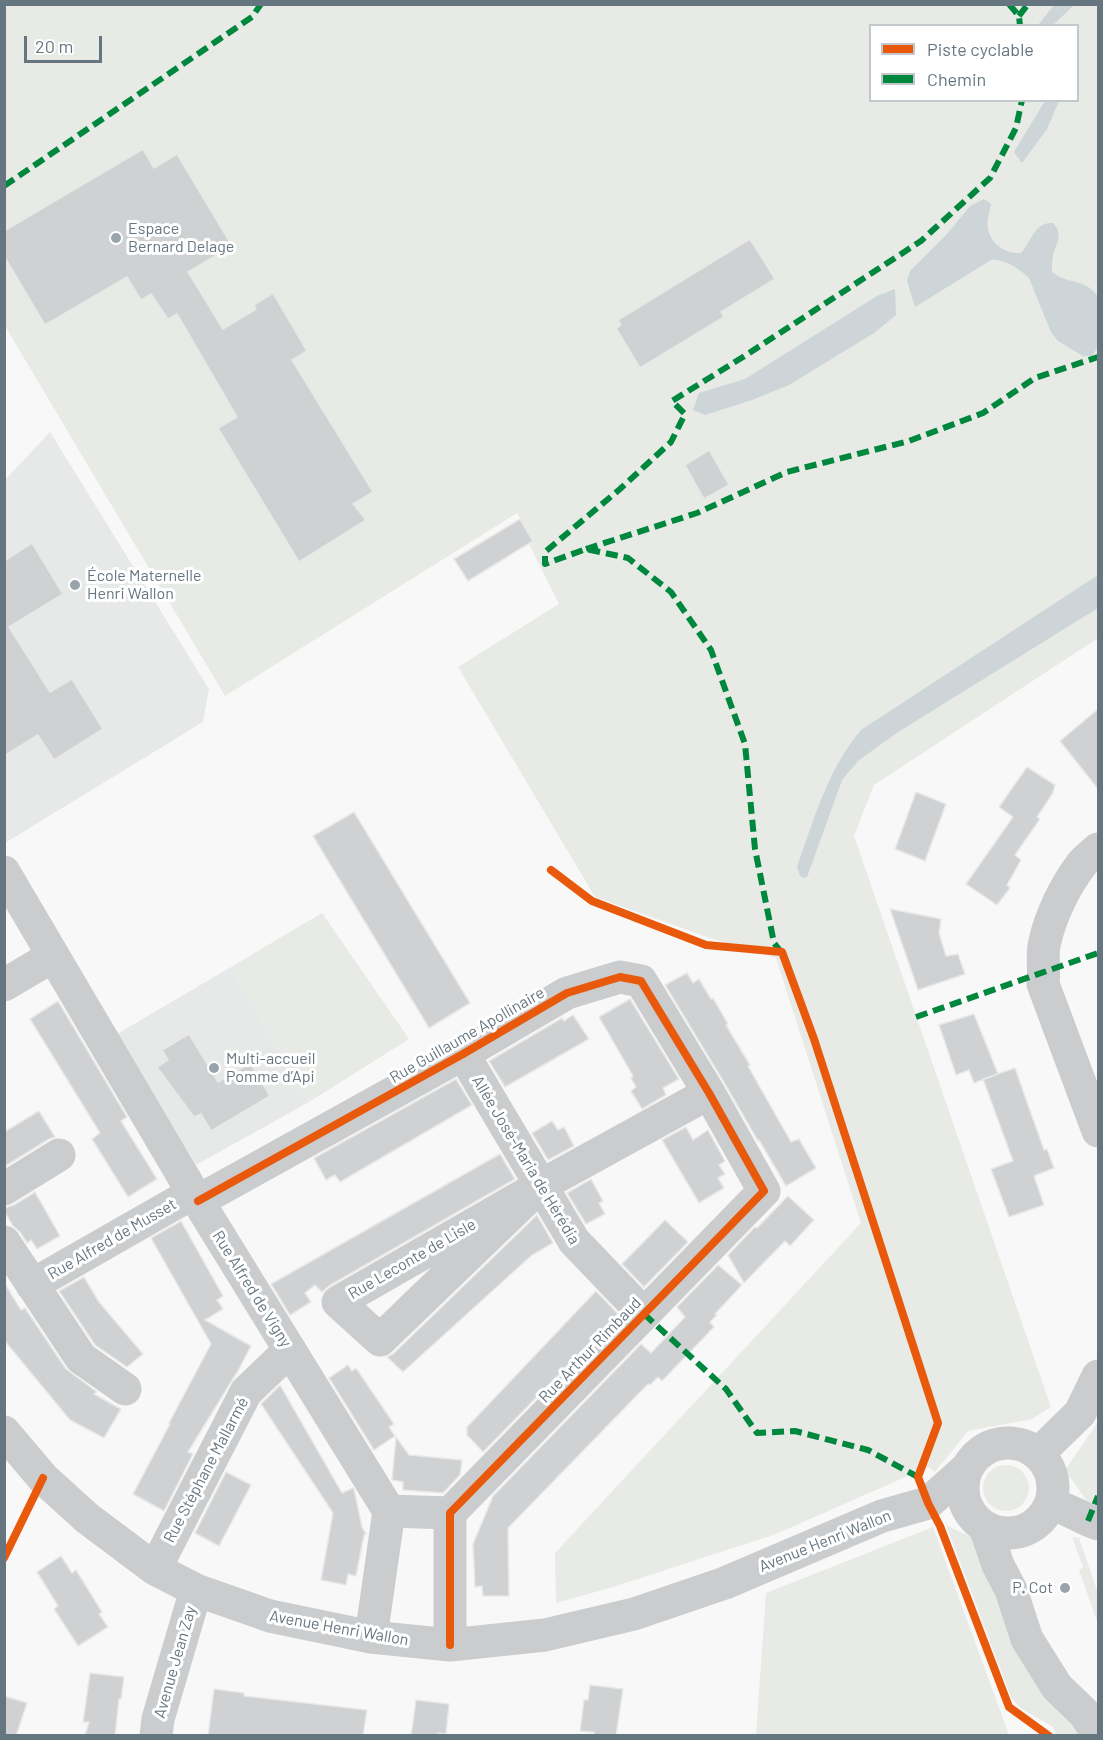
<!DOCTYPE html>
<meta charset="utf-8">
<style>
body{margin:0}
#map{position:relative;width:1103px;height:1740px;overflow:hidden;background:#f8f8f8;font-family:Barlow,sans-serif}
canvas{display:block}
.frame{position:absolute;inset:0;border:6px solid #667680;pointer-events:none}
.legend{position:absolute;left:869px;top:24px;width:210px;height:78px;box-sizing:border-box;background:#fff;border:2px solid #c2c8cc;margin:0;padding:8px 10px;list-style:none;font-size:18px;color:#667680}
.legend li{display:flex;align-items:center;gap:12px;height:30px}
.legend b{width:30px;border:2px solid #c2c8cc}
.scale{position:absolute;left:24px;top:36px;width:78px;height:27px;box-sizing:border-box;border:3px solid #667680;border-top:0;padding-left:8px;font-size:18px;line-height:21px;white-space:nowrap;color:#667680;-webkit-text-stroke:4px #fff;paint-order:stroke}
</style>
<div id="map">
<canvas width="1103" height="1740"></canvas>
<div class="frame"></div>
<ul class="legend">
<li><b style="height:8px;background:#e8590c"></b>Piste cyclable</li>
<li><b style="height:8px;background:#00873e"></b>Chemin</li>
</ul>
<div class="scale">20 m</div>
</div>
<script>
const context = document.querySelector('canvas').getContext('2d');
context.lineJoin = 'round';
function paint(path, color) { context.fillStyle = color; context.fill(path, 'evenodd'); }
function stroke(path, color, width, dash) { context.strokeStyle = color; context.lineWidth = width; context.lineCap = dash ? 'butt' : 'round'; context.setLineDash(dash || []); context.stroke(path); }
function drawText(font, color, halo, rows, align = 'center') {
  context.font = font + ' Barlow,sans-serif'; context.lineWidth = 6; context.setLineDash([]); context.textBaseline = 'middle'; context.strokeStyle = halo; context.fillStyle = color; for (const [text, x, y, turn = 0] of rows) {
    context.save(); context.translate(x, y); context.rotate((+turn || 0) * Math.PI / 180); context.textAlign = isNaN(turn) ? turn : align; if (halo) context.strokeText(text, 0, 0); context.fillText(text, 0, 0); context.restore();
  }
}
const built = new Path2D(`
 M50 432 209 689 203 722 5 843 4 481Z
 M231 967 309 1102 196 1165 117 1034Z`);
const green = new Path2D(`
 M4 5H1098V638L874 785 854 836 1051 1407 1032 1419 968 1431 935 1472 928 1467 776 1534 613 1587 556 1603 555 1553 861 1223 776 958 710 938 595 897 458 667 559 604 529 544 533 541 517 513 225 696 5 326ZM870 26H1078V100H870Z
 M322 913 409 1039 309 1102 231 967Z
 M1098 1422V1508L1089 1504 1065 1470Z
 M983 1488a23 23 0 1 1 46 0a23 23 0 1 1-46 0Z
 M946 1525 973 1538 1088 1735H1056L1053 1727 1019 1707 1011 1697Z
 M933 1527 1009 1735H756L766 1593Z
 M1072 1537 1079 1538 1098 1593V1624L1079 1570 1083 1567Z`);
const water = new Path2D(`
 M1055 4 1074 5 1053 25H1038Z
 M1045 101H1059L1047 129 1022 163 1014 152Z
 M984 199 991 204C990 211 986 222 988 229 991 245 1006 254 1021 253 1032 241 1034 222 1053 223 1064 235 1056 243 1053 256 1052 261 1052 266 1052 272 1066 284 1088 279 1098 297V347L1092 356H1083L1058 341 1051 332 1029 278C1020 269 1003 258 991 260L915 307 907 281 910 271 947 234 970 206Z
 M895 289 896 315 874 333 789 385 752 400 705 415 693 410 699 393 745 379 877 296Z
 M1098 575V608L895 734 858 761 842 780 807 877 804 878 800 876 797 867C814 819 828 769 861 730Z`);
const building = new Path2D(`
 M143 149 154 168 177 154 232 246 188 272 223 329 256 309 254 305 273 293 307 351 292 360 373 492 353 504 366 520 299 562 218 428 237 417 177 314 168 319 151 294 141 300 127 277 45 325 4 256V231Z
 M750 239 775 279 721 312 724 317 640 368 616 328 621 325 618 320Z
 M709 450 729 485 704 499 685 465Z
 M520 519 533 541 468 581 454 559Z
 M32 543 63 594 9 627 50 692 72 679 103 729 54 760 38 735 4 756V561Z
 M1098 709V789L1060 741Z
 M1027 767 1055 785 1053 793 1037 817 1040 819 1015 855 1021 860 1007 885 1010 888 997 905 966 884 1013 817 999 807Z
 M916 792 946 804 925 861 895 849Z
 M354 812 470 1003 429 1028 313 836Z
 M890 909 941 919 939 933 946 956 958 954 965 974 918 990Z
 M687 973 693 983 699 979 711 999 713 998 728 1024 726 1025 750 1065 748 1066 791 1142 799 1139 816 1168 786 1186 759 1140 758 1141 725 1084 665 985Z
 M630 999 679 1079 663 1088 666 1095 642 1109 631 1091 636 1087 631 1078 633 1076 599 1017Z
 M58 1001 127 1117 121 1121 157 1179 128 1197 92 1139 100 1133 30 1019Z
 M974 1014 998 1074 974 1083 969 1070 956 1075 939 1025Z
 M573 1015 589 1039 505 1087 489 1061 562 1018 564 1021Z
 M189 1034 218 1082 250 1063 270 1096 211 1131 201 1114 194 1117 157 1067 168 1060 162 1050Z
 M1015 1068 1044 1150 1047 1149 1054 1168 1034 1176 1044 1205 1009 1217 991 1169 1013 1161 983 1079Z
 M456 1079 472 1105 340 1182 335 1175 326 1180 314 1158Z
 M39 1111 55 1137 49 1139 4 1167V1132Z
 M552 1121 558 1130 564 1127 574 1146 548 1160 532 1133Z
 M686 1127 693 1140 708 1130 725 1161 719 1165 725 1174 718 1178 724 1188 699 1203 662 1140Z
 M500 1154 515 1179 329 1286 322 1292 315 1285 305 1293 311 1302 290 1315 271 1284Z
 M591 1179 603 1201 599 1203 605 1214 586 1224 567 1193Z
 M35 1192 60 1236 37 1249 31 1240 27 1243 20 1232 13 1226 4 1211V1208L14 1205Z
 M788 1196 814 1220 790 1246 785 1241 744 1283 728 1255 755 1227 757 1228Z
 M537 1215 553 1243 532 1255 403 1372 387 1357 393 1354Z
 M665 1220 688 1242 644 1287 622 1264Z
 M181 1221 223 1296 217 1300 223 1309 205 1320 251 1346 239 1369 188 1452 193 1454 164 1511 133 1494 170 1424 169 1423 211 1344 151 1238Z
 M718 1265 742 1285 715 1314 717 1315 710 1322 714 1327 662 1381 658 1377 650 1385 648 1384 508 1528 509 1596H483L482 1586 475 1587 473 1544 493 1496 641 1344 651 1353 685 1317 677 1307Z
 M84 1277 99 1302 143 1354 127 1367 95 1345 59 1291Z
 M4 1282 21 1310 25 1308 66 1369 97 1392 94 1394 121 1409 104 1438 70 1420 4 1340Z
 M596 1291 618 1314 483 1452 467 1435V1427Z
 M348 1365 352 1371 356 1368 394 1424 389 1427 395 1436 374 1450 329 1378Z
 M280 1385 342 1493 353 1488 354 1489 362 1527 366 1534 364 1535 356 1576 348 1574 346 1585 321 1580 333 1513 261 1404Z
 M396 1437 409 1455 462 1460 460 1475 443 1493 403 1490V1482L392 1480Z
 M226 1472 251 1485 219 1546 195 1533Z
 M61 1556 72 1573 76 1570 102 1612 99 1614 108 1627 78 1646 54 1609 58 1606 37 1572Z
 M90 1673 124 1677 121 1699H119L115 1736H85L89 1722H83Z
 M590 1685 623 1689 616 1736H594V1732L580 1731 584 1700H588Z
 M214 1689 244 1693V1696L367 1710 363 1736H208Z
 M4 1696 27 1703 16 1736H4Z
 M416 1700 449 1704 446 1734 438 1733 437 1736H411Z`);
const minor = new Path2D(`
 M1098 849C1093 854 1085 859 1081 865 1065 886 1051 915 1045 941 1041 955 1045 970 1043 984L1098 1131
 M4 872 193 1193 389 1511 371 1637
 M4 985 53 956
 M463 1054 574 1241 644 1314
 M540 1186 380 1340 338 1302 540 1186 709 1093
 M4 1189 59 1155
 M198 1201 463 1054 567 993 620 977 641 981 709 1093 764 1191 450 1513V1645
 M4 1242 81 1358 125 1389
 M32 1285 193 1193
 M4 1432 43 1478 87 1518 155 1569 196 1590 270 1616 371 1637 450 1645 545 1635 634 1614 725 1583 882 1516 928 1503 966 1469
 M963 1488a45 45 0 1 1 90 0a45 45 0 1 1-90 0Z
 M1038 1454 1080 1413 1098 1376
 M1050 1504C1068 1508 1082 1519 1098 1524
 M389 1511 450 1513
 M985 1527 998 1565 1011 1590 1027 1639 1057 1687 1084 1713 1098 1734
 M155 1569 246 1392 290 1350
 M156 1736 158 1719 196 1590`);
const quiet = new Path2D(`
 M1009 4 1019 16 1020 26
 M1019 16 1028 4
 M4 186 252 17 261 4
 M586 549 697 513 787 472 909 441 983 413 1035 378 1098 357
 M782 953 774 943 755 849 745 744 711 650 671 592 628 558 586 549 545 564V552L620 489 671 442 685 414 672 401 743 357 921 241 990 178 1016 128 1022 100
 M916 1017 1098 953
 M644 1314 726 1389 757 1433 795 1431 868 1450 918 1477
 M1088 1521 1098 1496`);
const cycleway = new Path2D(`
 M551 870 592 901 706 945 782 952 814 1039 938 1423 918 1477 928 1503 940 1526 1009 1707 1049 1736
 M198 1201 463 1054 567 993 620 977 641 981 709 1093 764 1191 450 1513V1645
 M4 1558 43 1478`);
const markers = [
 [116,238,6,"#99a4aa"],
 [75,585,6,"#99a4aa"],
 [214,1068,6,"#99a4aa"],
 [1065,1588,6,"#99a4aa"]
];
const poiNames = [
 ["Espace",128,229],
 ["Bernard Delage",128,247],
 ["École Maternelle",87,576],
 ["Henri Wallon",87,594],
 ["Multi-accueil",226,1059],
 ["Pomme d’Api",226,1077],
 ["P. Cot",1053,1588,"right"]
];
const streetNames = [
 ["Rue Guillaume Apollinaire",467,1035,-30],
 ["Allée José-Maria de Hérédia",526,1160,59],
 ["Rue Alfred de Musset",112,1239,-30],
 ["Rue Leconte de Lisle",412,1259,-30],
 ["Rue Alfred de Vigny",252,1289,58],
 ["Rue Arthur Rimbaud",590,1350,-46],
 ["Rue Stéphane Mallarmé",206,1470,-62],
 ["Avenue Henri Wallon",825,1541,-22],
 ["Avenue Henri Wallon",339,1628,10],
 ["Avenue Jean Zay",175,1662,-74]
];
paint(built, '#e7e8e8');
paint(green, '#e7eae5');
paint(water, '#cdd5d8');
paint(building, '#cfd1d2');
stroke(building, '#e8e8e8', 1.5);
stroke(minor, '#cbcccd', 33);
stroke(quiet, '#00873e', 6, [12, 6]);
stroke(cycleway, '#e8590c', 8);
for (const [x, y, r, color] of markers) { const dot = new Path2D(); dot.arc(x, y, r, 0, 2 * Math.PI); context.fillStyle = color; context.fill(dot); stroke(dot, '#fff', 2); }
drawText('16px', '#667680', '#fff', poiNames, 'left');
drawText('16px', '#667680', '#fff', streetNames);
</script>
